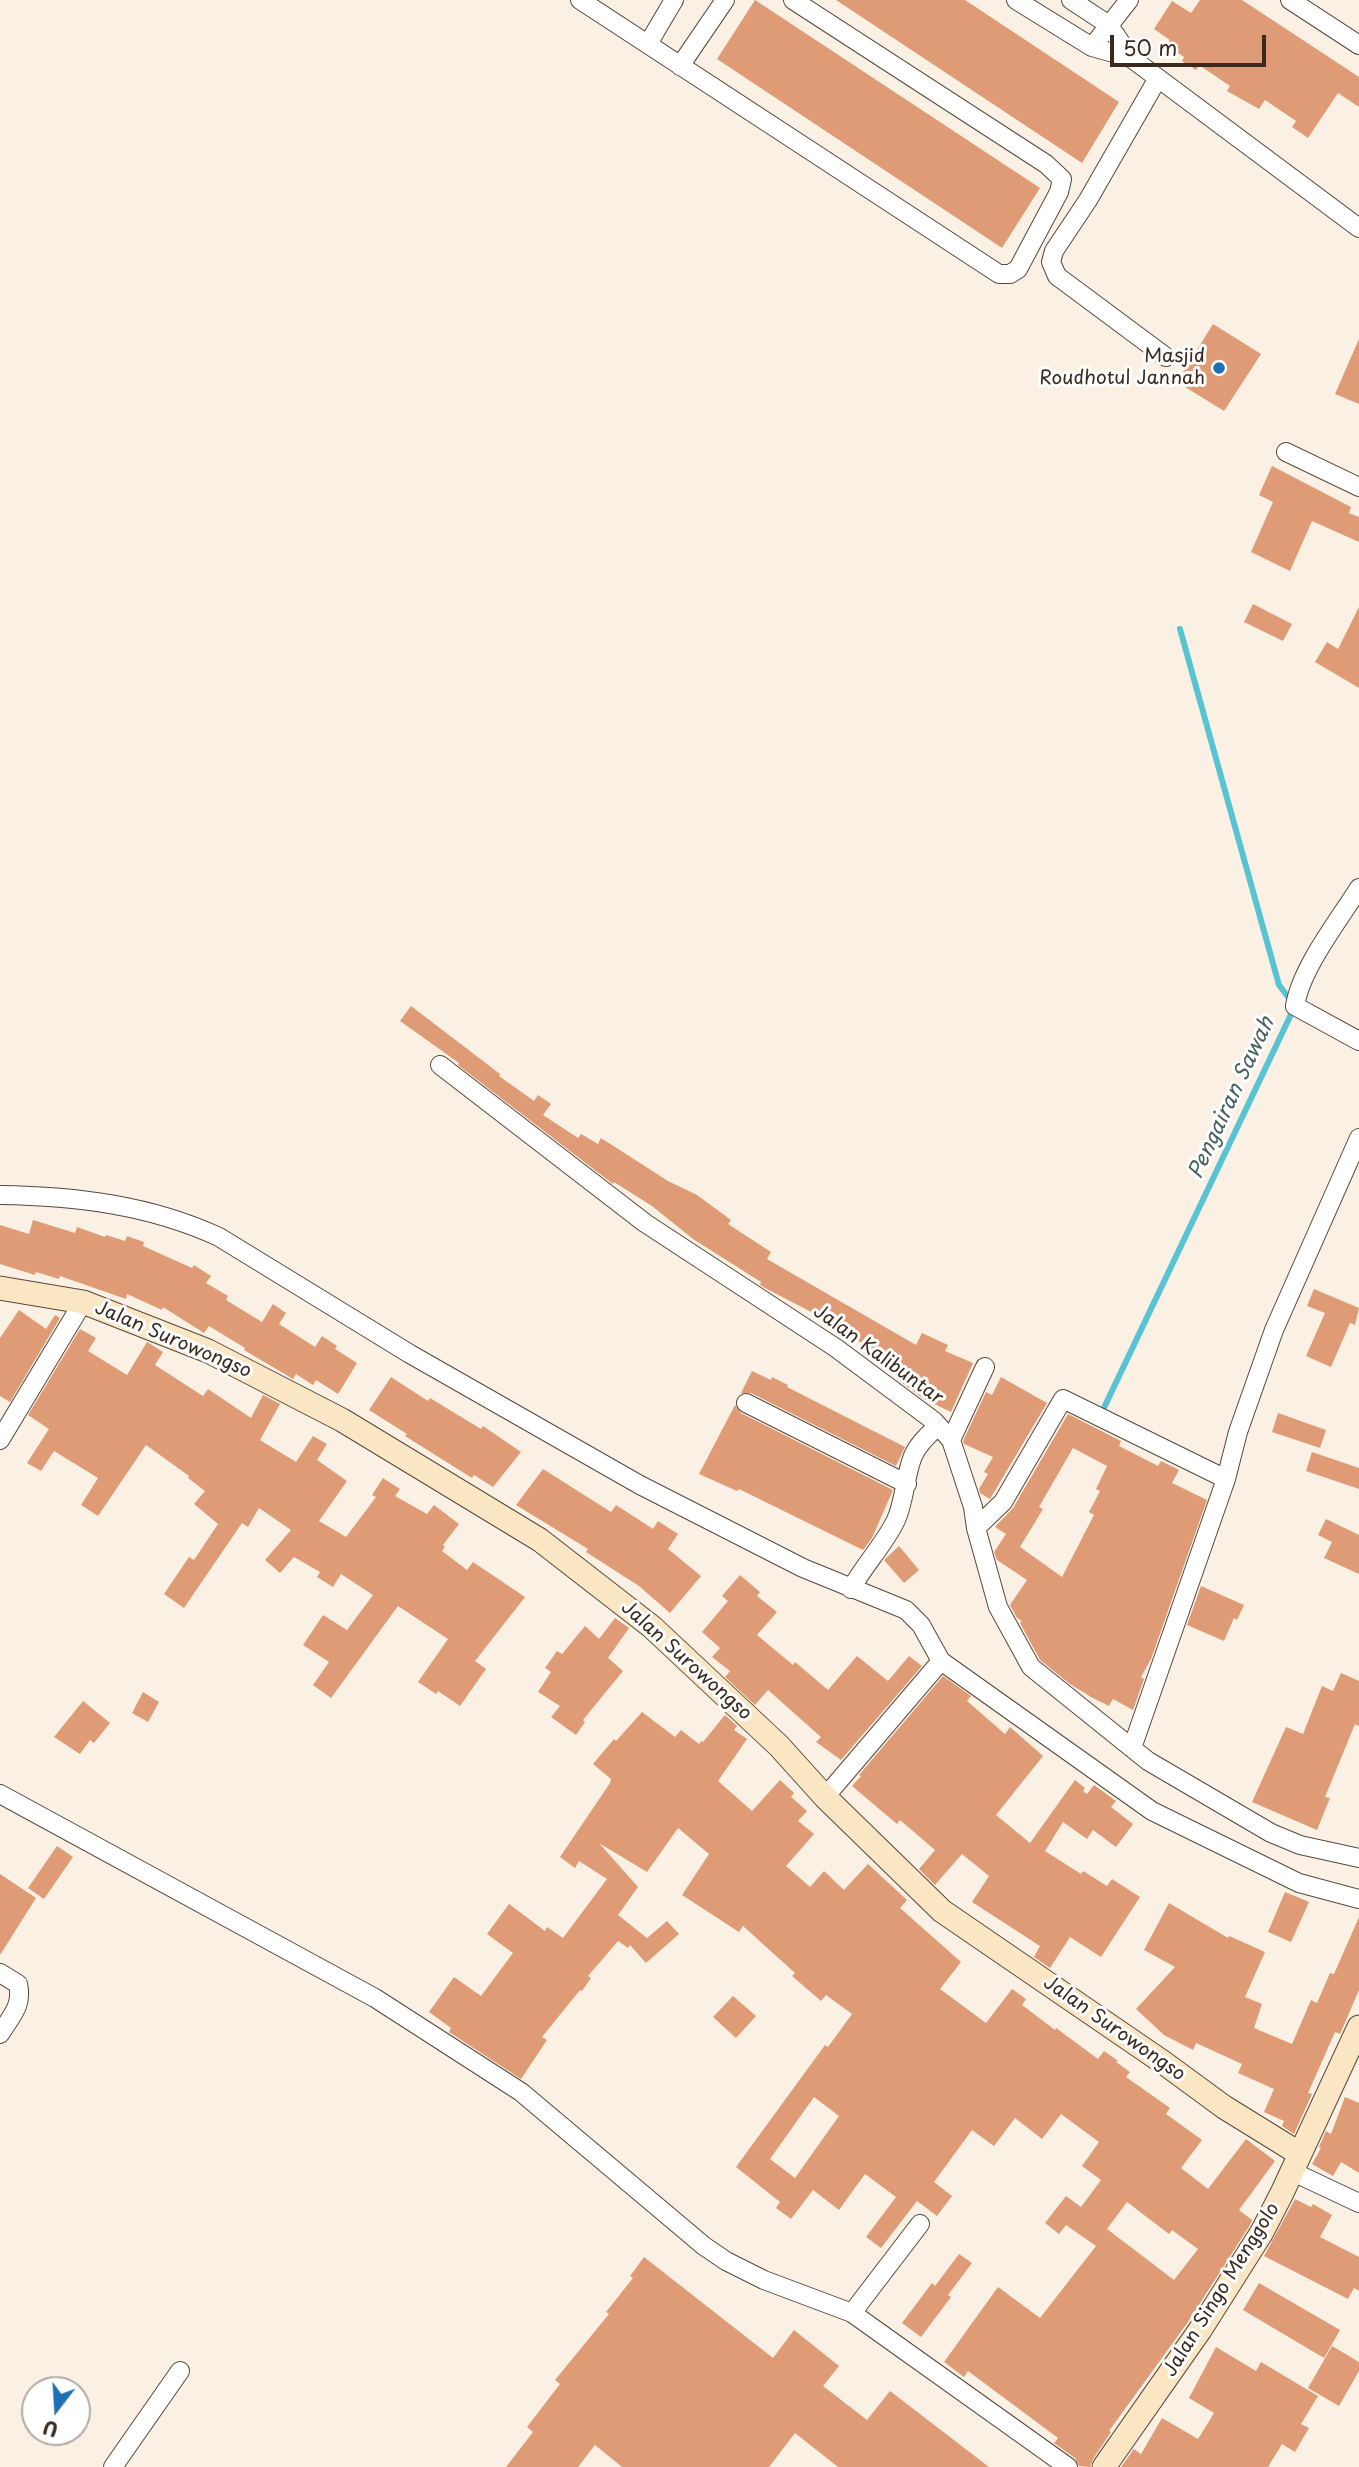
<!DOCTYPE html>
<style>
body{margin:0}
#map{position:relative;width:1359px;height:2467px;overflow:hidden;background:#faf0e3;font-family:"Playpen Sans",sans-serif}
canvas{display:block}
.north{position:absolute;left:21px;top:2376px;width:70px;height:70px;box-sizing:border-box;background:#fff;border:2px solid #b1aaa5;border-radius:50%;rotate:197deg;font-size:19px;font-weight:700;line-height:28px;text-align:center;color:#3b2a1e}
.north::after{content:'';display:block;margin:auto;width:24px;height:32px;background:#1f6fb2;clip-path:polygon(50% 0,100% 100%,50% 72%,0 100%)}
.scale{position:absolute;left:1110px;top:35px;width:156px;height:32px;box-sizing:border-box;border:4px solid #3b2a1e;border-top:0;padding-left:9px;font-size:21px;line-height:24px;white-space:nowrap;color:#3b2a1e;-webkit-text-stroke:5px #fff;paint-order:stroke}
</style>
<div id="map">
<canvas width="1359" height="2467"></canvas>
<div class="north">U</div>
<div class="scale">50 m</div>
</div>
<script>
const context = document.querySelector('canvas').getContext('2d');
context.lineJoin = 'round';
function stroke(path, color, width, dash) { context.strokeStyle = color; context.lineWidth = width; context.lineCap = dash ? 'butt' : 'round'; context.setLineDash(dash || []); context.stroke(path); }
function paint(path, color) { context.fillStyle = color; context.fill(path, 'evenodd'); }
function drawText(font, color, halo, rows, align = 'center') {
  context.font = font + ' "Playpen Sans",sans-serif'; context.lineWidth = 6; context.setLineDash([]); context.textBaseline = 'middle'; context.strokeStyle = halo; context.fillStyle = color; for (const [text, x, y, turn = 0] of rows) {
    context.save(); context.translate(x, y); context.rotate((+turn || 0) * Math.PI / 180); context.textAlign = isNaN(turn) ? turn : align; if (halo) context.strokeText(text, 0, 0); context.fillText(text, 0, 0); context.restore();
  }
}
const stream = new Path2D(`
 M1102 1412 1295 1006 1279 985 1180 629`);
const building = new Path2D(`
 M755 0 1040 188 1002 248 717 59Z
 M836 0H965L1119 102 1082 163Z
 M1200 0H1242L1359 77V107L1338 93 1308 138 1292 127 1296 121 1265 100 1259 109 1227 91 1230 86 1199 65 1196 70 1182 61 1184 57 1167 45 1170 40 1154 29 1172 1 1191 13Z
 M1213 324 1261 354 1224 411 1177 382Z
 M1359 339V404L1335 394Z
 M1272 466 1351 507 1349 513 1359 517V542L1312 521 1290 571 1251 552 1273 502 1259 495Z
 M1253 604 1292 624 1283 641 1244 622Z
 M1359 607V688L1315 662 1327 642 1338 649Z
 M411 1006 500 1074 499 1076 534 1101 538 1095 551 1104 543 1115 578 1138 581 1134 598 1144 601 1138 668 1181 697 1195 731 1220 728 1224 771 1252 767 1259 916 1345 922 1333 948 1345 945 1351 973 1363 951 1412 924 1399 897 1379 902 1368 876 1354 878 1351 858 1341 859 1339 848 1331 765 1288 760 1285 761 1282 693 1239 652 1206 614 1182 613 1184 458 1065 459 1063 400 1021Z
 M33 1220 75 1233 77 1227 105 1237 106 1235 125 1241 127 1236 144 1242 143 1246 192 1268 194 1265 211 1276 206 1283 228 1296 226 1300 262 1322 273 1304 286 1313 279 1324 315 1347 322 1336 337 1346 335 1349 357 1363 338 1394 316 1380 313 1385 296 1374 293 1379 244 1350 245 1348 209 1326 204 1333 163 1307 162 1310 127 1294 126 1299 60 1276 59 1279 36 1272 35 1275 0 1264V1225L29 1234Z
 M1314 1289 1359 1308 1355 1325 1350 1323 1331 1367 1306 1356 1325 1313 1307 1306Z
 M19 1310 46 1329 55 1315 60 1318 10 1402 0 1396V1338Z
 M80 1329 96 1338 88 1351 127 1375 147 1342 163 1352 155 1365 203 1396 208 1389 251 1418 263 1395 280 1404 260 1440 296 1462 313 1436 327 1444 317 1460 347 1481 319 1521 346 1537 376 1497 372 1495 383 1478 400 1489 395 1496 427 1514 434 1505 459 1524 443 1545 445 1547 442 1551 467 1570 473 1562 525 1597 475 1661 486 1669 460 1706 438 1691 436 1694 418 1682 448 1639 398 1606 331 1698 313 1685 329 1662 303 1645 323 1615 347 1630 373 1595 341 1574 333 1587 317 1577 320 1572 294 1557 280 1573 265 1560 291 1530 259 1508 248 1527 242 1523 184 1608 164 1594 189 1557 194 1560 218 1524 194 1504 205 1491 188 1478 189 1476 146 1445 98 1516 81 1505 98 1478 54 1451 41 1471 27 1463 49 1429 28 1415Z
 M752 1371 771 1380 772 1377 788 1385 787 1387 905 1447 896 1466 751 1393H741Z
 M391 1377 428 1401 430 1398 481 1429 483 1426 521 1452 493 1487 474 1475 472 1478 405 1436 407 1434 369 1410Z
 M1001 1377 1047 1403 990 1499 980 1493 979 1489 988 1474 984 1472 993 1457 964 1444 963 1441 986 1392 992 1395Z
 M735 1405 741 1413 893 1490 872 1538 863 1550 739 1489 737 1491 699 1474Z
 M1278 1413 1326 1430 1320 1448 1272 1432Z
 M1068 1414 1121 1441 1119 1446 1158 1466 1161 1461 1179 1470 1172 1483 1207 1500 1151 1659 1141 1677 1144 1679 1133 1710 1113 1699 1109 1706 1091 1697 1070 1684 1040 1660 1020 1623 1022 1621 1017 1618 1010 1605 1027 1580 997 1560 994 1552 1006 1534 995 1527 1013 1508ZM1073 1448 1107 1466 1096 1489 1100 1491 1089 1512 1094 1515 1062 1577 1020 1547 1043 1509 1039 1507Z
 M1312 1452 1359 1468V1489L1306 1471Z
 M543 1469 611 1512 616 1505 653 1529 658 1521 678 1534 668 1549 701 1576 670 1613 639 1586 586 1552 588 1549 516 1505Z
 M1326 1519 1359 1535V1574L1324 1558 1332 1542 1318 1535Z
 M899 1546 919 1570 904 1583 884 1560Z
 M740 1575 760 1592 757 1596 777 1612 757 1635 793 1665 795 1662 828 1690 857 1656 888 1681 909 1656 922 1666 841 1760 816 1742 821 1737 768 1690 755 1705 725 1677 730 1671 712 1657 720 1648 702 1632 728 1601 722 1596Z
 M1201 1586 1244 1605 1237 1620 1234 1618 1224 1641 1187 1625Z
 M615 1618 629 1628 608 1658 623 1671 583 1720 585 1722 576 1735 551 1717 560 1706 538 1692 551 1672 545 1668 557 1651 562 1654 585 1626 599 1639Z
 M1341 1673 1359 1681V1726L1355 1724 1325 1797 1330 1798 1317 1830 1252 1802 1286 1727 1303 1734 1322 1686 1333 1691Z
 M943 1676 971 1696 967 1701 1005 1734 1010 1727 1043 1756 996 1815 1030 1843 1075 1780 1085 1788 1083 1791 1087 1794 1094 1785 1116 1801 1111 1807 1133 1824 1116 1847 1093 1830 1087 1839 1063 1822 1045 1851 1081 1874 1083 1871 1107 1886 1112 1879 1140 1897 1101 1957 1070 1937 1050 1968 1034 1957 1040 1946 972 1902 989 1876 962 1854 935 1885 919 1869 935 1850 900 1820 897 1824 852 1786 861 1776 859 1775Z
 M143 1692 159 1702 148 1722 132 1713Z
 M83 1701 110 1723 94 1743 90 1740 80 1754 54 1737Z
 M642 1712 675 1737 681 1730 699 1744 701 1741 703 1742 725 1715 737 1726 734 1730 747 1739 718 1781 752 1811 780 1780 794 1793 791 1797 807 1811 798 1821 814 1834 786 1866 810 1887 824 1871 844 1890 868 1864 907 1900 900 1908 961 1962 940 1989 986 2023 1012 1989 1026 1999 1022 2005 1055 2030 1056 2028 1098 2059 1104 2051 1118 2061 1116 2062 1130 2072 1126 2077 1170 2108 1166 2114 1202 2140 1181 2168 1208 2189 1246 2139 1275 2161 1239 2210 1252 2220 1250 2225 1188 2322 1109 2431 1111 2432 1093 2459 1090 2467 1079 2466 1075 2458 1054 2443 1058 2438 968 2371 964 2377 944 2362 998 2287 1040 2318 1096 2246 1066 2225 1059 2234 1045 2223 1066 2196 1081 2207 1101 2180 1082 2166 1099 2142 1061 2114 1042 2139 1015 2118 994 2146 972 2130 934 2182 952 2196 937 2216 917 2201 881 2248 866 2237 896 2197 865 2174 839 2210 813 2190 791 2219 776 2208 780 2202 736 2167 825 2045 828 2047 852 2014 826 1995 821 2001 792 1976 795 1973 743 1926 739 1932 682 1895 709 1854 678 1828 647 1872 599 1843 638 1887 618 1915 647 1938 667 1921 679 1934 646 1963 630 1945 628 1948 618 1941 588 1976 591 1978 582 1991 580 1990 542 2037 547 2040 521 2079 449 2032 451 2028 429 2012 454 1977 481 1996 513 1953 487 1934 509 1904 545 1931 547 1927 563 1938 607 1879 579 1861 575 1868 560 1857 610 1783 611 1779 593 1764 614 1739 616 1741ZM814 2097 839 2116 795 2178 770 2159ZM1127 2202 1169 2234 1172 2230 1198 2249 1174 2280 1107 2229Z
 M57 1846 73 1857 44 1899 28 1888Z
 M0 1874 36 1898 0 1955Z
 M1285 1892 1309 1902 1291 1942 1268 1932Z
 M1169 1903 1228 1938 1229 1936 1265 1952 1245 1997 1262 2004 1254 2028 1292 2044 1311 2000 1317 2003 1330 1973 1334 1974 1359 1917V1990L1340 2034 1335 2032 1308 2093 1312 2094 1294 2134 1282 2126 1284 2121 1264 2112 1274 2089 1238 2073 1242 2064 1196 2043 1193 2050 1164 2035 1136 2009 1175 1967 1144 1950Z
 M733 1996 756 2016 736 2038 713 2017Z
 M1345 2097 1359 2103V2173L1341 2162 1333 2176 1312 2164 1321 2148 1319 2147 1326 2131 1331 2134Z
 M1295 2199 1311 2207 1313 2204 1332 2215 1320 2237 1359 2257V2291L1354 2288 1348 2299 1264 2256Z
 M959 2254 972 2263 948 2295 951 2297 921 2337 902 2323 932 2283 935 2286Z
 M644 2257 773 2358 794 2330 839 2366 823 2386 867 2420 890 2391 989 2467H838L795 2433 769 2467H622L595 2445 578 2467H506L533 2432 527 2427 560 2384 555 2380 609 2314 606 2312 633 2278 630 2276Z
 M1259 2283 1340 2330 1324 2358 1243 2310Z
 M1332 2346 1359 2362V2371L1339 2406 1308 2388Z
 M1216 2347 1256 2371 1261 2362 1318 2396 1301 2424 1309 2428 1295 2452 1282 2444 1268 2467H1121L1134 2449 1141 2454 1162 2418 1198 2439 1214 2413 1189 2398Z`);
const street = new Path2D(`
 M580 0 999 274H1010L1018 269 1059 192 1062 179 1046 164 793 0
 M1016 0 1092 47 1131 58
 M1071 0 1109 25 1131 58 1359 228
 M1290 0 1359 45
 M648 44 674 0
 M1092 47 1129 0
 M680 66 725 0
 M1158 78 1088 200 1054 251 1051 262 1057 276 1166 357
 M1286 452 1359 487
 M1359 888C1339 920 1301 968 1295 1006L1359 1041
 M440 1065 645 1223 836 1348 934 1421 951 1440 973 1507 976 1528 998 1607 1031 1667 1148 1761 1271 1833 1300 1845 1359 1858
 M0 1195C75 1196 150 1205 219 1237L410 1354 640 1485 803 1568 906 1610 921 1625 941 1661 1152 1811 1299 1883 1359 1899
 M746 1403 907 1484
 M0 1440 83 1302
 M951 1440 985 1367
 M976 1528 1003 1502 1063 1399 1226 1479
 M851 1589C864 1565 884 1545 896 1520 905 1500 905 1475 913 1456 918 1444 929 1434 938 1426
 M1132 1748 1226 1479 1238 1432 1274 1330 1359 1138
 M0 1794 375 1998 521 2092 704 2246 726 2261 764 2280 852 2313 1068 2467
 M825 1797 941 1661
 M0 1973 18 1984C23 2006 11 2016 0 2034
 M1291 2171 1359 2203
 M852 2313 920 2224
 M113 2467 180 2371`);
const secondary = new Path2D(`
 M0 1288 83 1302 208 1351 342 1420 540 1540 652 1627 779 1746 825 1797 942 1911 1164 2063 1224 2107 1300 2154
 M1104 2467 1200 2330 1262 2232 1282 2193 1359 2027`);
const markers = [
 [1219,368,7,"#1f6fb2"]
];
const poiNames = [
 ["Masjid",1205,357],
 ["Roudhotul Jannah",1205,379]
];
const streetNames = [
 ["Jalan Surowongso",173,1340,23],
 ["Jalan Kalibuntar",878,1355,36],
 ["Jalan Surowongso",686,1661,42],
 ["Jalan Surowongso",1114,2029,35],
 ["Jalan Singo Menggolo",1222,2290,-58]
];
const waterNames = [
 ["Pengairan Sawah",1232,1098,-65]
];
stroke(stream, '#58c3d3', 6);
paint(building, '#df9b75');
stroke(street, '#58483c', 20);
stroke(secondary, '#58483c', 25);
stroke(street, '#fff', 18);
stroke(secondary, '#fbe6c4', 23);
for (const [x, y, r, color] of markers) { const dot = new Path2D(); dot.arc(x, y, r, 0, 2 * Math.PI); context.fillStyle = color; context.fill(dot); stroke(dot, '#fff', 2.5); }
drawText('19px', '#3b2a1e', '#fff', poiNames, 'right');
drawText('19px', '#3b2a1e', '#fff', streetNames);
drawText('italic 21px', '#45605d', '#fff', waterNames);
</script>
